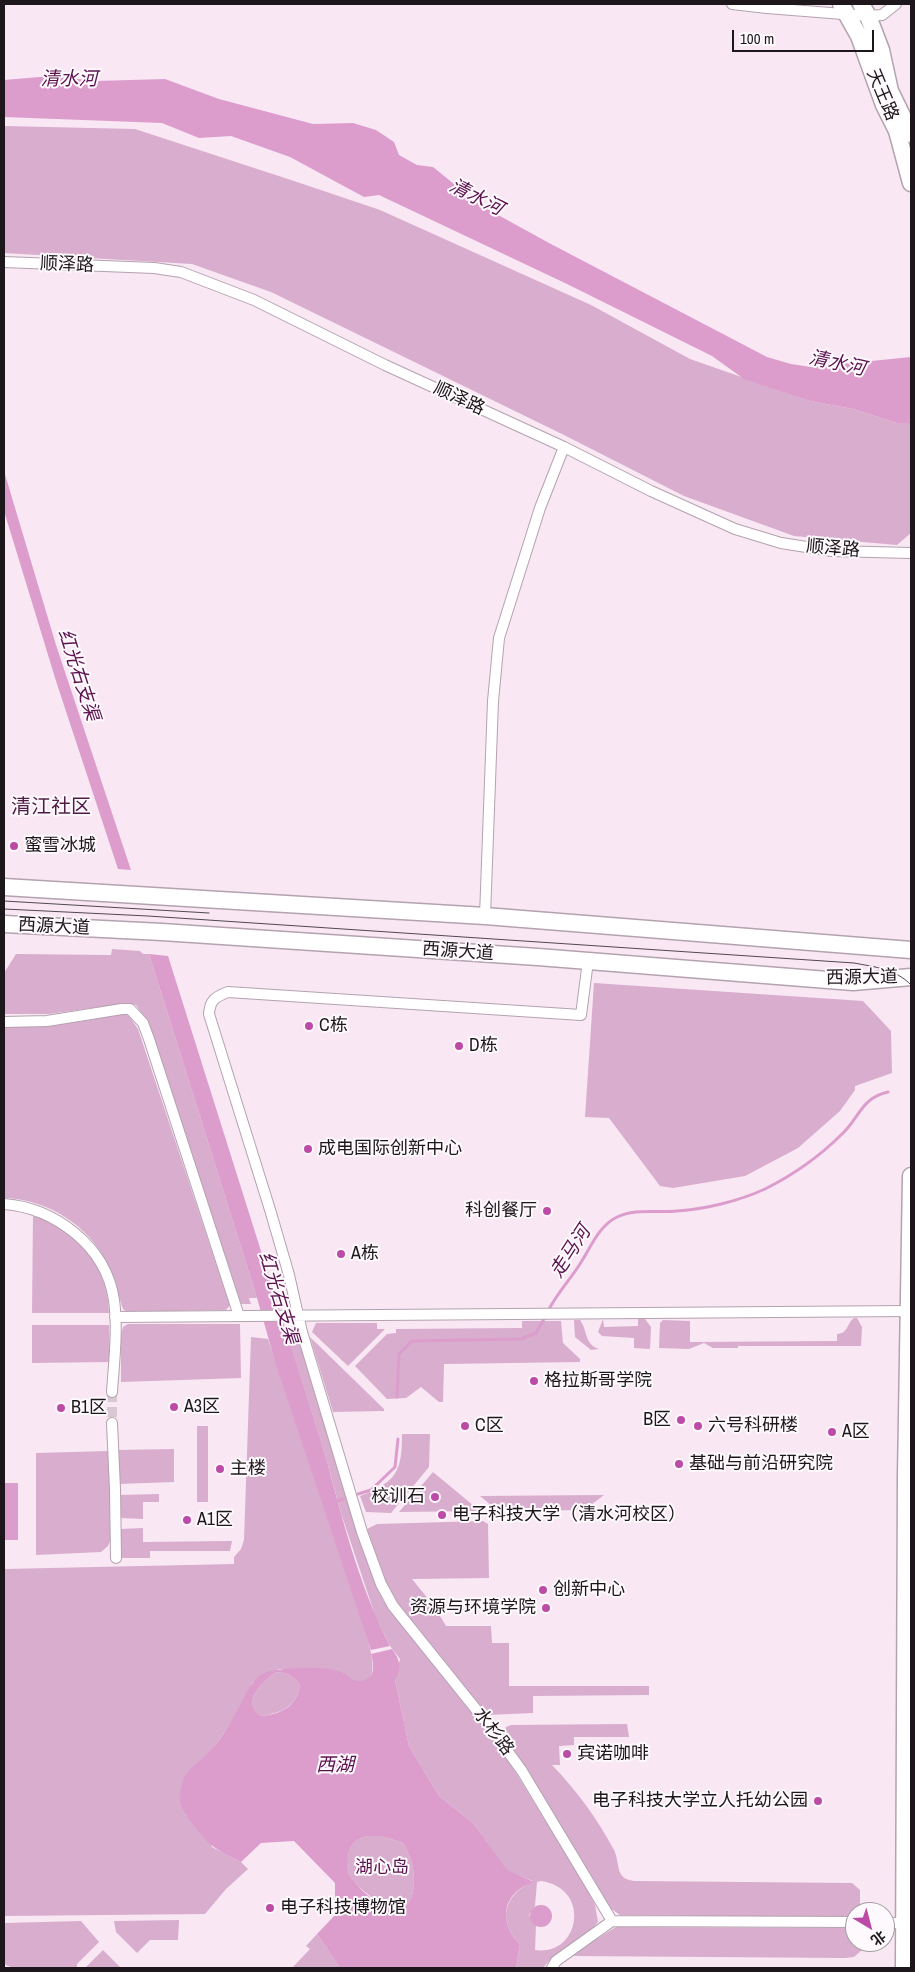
<!DOCTYPE html>
<meta charset="utf-8">
<style>
body{margin:0}
#map{position:relative;width:915px;height:1972px;overflow:hidden;background:#f9e7f4;font-family:"Archivo Narrow","Noto Sans SC",sans-serif}
canvas{display:block}
.frame{position:absolute;inset:0;border:5px solid #1d171b;pointer-events:none}
.north{position:absolute;left:845px;top:1902px;width:50px;height:50px;box-sizing:border-box;background:#fdf9fc;border:1px solid #a39fa2;border-radius:50%;rotate:143deg;font-size:14px;font-weight:700;line-height:20px;text-align:center;color:#1d171b}
.north::after{content:'';display:block;margin:auto;width:18px;height:22px;background:#bc4ba7;clip-path:polygon(50% 0,100% 100%,50% 72%,0 100%)}
.scale{position:absolute;left:732px;top:30px;width:142px;height:22px;box-sizing:border-box;border:2px solid #1d171b;border-top:0;padding-left:6px;font-size:15px;line-height:18px;white-space:nowrap;color:#1d171b;-webkit-text-stroke:4px #fdf9fc;paint-order:stroke}
</style>
<div id="map">
<canvas width="915" height="1972"></canvas>
<div class="frame"></div>
<div class="north">北</div>
<div class="scale">100 m</div>
</div>
<script>
const context = document.querySelector('canvas').getContext('2d');
context.lineJoin = 'round';
function paint(path, color) { context.fillStyle = color; context.fill(path, 'evenodd'); }
function stroke(path, color, width, dash) { context.strokeStyle = color; context.lineWidth = width; context.lineCap = dash ? 'butt' : 'round'; context.setLineDash(dash || []); context.stroke(path); }
function drawText(font, color, halo, rows, align = 'center') {
  context.font = font + ' "Archivo Narrow","Noto Sans SC",sans-serif'; context.lineWidth = 4; context.setLineDash([]); context.textBaseline = 'middle'; context.strokeStyle = halo; context.fillStyle = color; for (const [text, x, y, turn = 0] of rows) {
    context.save(); context.translate(x, y); context.rotate((+turn || 0) * Math.PI / 180); context.textAlign = isNaN(turn) ? turn : align; if (halo) context.strokeText(text, 0, 0); context.fillText(text, 0, 0); context.restore();
  }
}
const green = new Path2D(`
 M4 126 135 129 294 181 380 210 591 305 690 359 810 401 853 409 897 423H911V533L897 545 794 536 684 496 564 435 271 292 192 264 4 253Z
 M112 949 140 951 143 954H149L257 1298H249L251 1304H241L149 1025 136 1005 128 1003 49 1014H4V973L16 954 111 955Z
 M594 983 863 1001 891 1031 892 1073 855 1086V1090L840 1111 798 1148 745 1176 673 1188 660 1186 609 1118 585 1117Z
 M123 1013 129 1016 138 1029 226 1294 230 1305 226 1310 127 1312 123 1309C118 1294 115 1279 108 1265 89 1225 47 1199 4 1198V1027C45 1027 83 1023 123 1013Z
 M33 1214C42 1218 53 1222 61 1227 91 1247 108 1278 109 1313H32Z
 M854 1318H857L862 1327 861 1346H738V1348H713L704 1343 689 1349 659 1348 660 1323 663 1320 690 1321V1342L837 1341V1334C849 1333 846 1324 854 1318Z
 M603 1319 604 1327 638 1326V1319H645L651 1327 650 1349 634 1348V1338L602 1336 598 1332Z
 M574 1320H580C588 1331 584 1344 599 1349L591 1350 575 1337Z
 M522 1321H561L563 1343 580 1359V1362L444 1364 443 1402H439L421 1387 406 1398 387 1399 355 1366 387 1334 396 1333V1329L522 1328Z
 M316 1323H377V1329H385L348 1366 312 1332Z
 M128 1324H240L241 1378 121 1382V1335L123 1327Z
 M32 1325H109L110 1362 32 1363Z
 M286 1331H296L369 1566 383 1600 395 1616 497 1742 587 1889 595 1905 598 1922C583 1941 558 1949 543 1968H516L520 1944C496 1920 505 1894 533 1881L507 1871 474 1824 439 1796 409 1746 395 1680 400 1659 390 1646 376 1618 341 1513 325 1454ZM541 1881C592 1888 580 1957 535 1950L536 1925 529 1915 535 1906 537 1882Z
 M251 1337 268 1339 366 1633C369 1645 384 1688 355 1681 347 1679 342 1672 334 1670L279 1669 253 1682 235 1717 211 1751 185 1776 212 1847 241 1862 248 1869 226 1889 205 1914 4 1916V1569L234 1564V1557L241 1549 244 1540Z
 M310 1337 384 1409V1411L333 1412Z
 M197 1426H208V1502H197Z
 M402 1434H430L429 1467 391 1513 366 1512 360 1496C397 1482 402 1471 402 1434Z
 M174 1449V1482L118 1484 117 1450Z
 M109 1451 111 1539 108 1546 101 1552 36 1555V1453Z
 M433 1472 480 1511 399 1512Z
 M159 1494V1502H143V1519L120 1518 119 1495Z
 M604 1495 584 1510 498 1511 480 1496Z
 M483 1521 488 1524 489 1578 412 1579 434 1606 446 1626H491L492 1643H509V1686H649V1695L533 1696V1713L487 1715 395 1600 384 1578 367 1529 377 1524Z
 M143 1528V1542L232 1541 230 1551H150V1558H121L120 1529Z
 M276 1672C288 1673 293 1675 300 1685 297 1706 282 1713 261 1716 240 1701 263 1682 276 1672Z
 M627 1724 629 1737H574V1745L559 1746 560 1765H552C577 1791 597 1818 614 1850 621 1865 614 1879 635 1881L852 1883 860 1890V1912H855V1918L629 1915H620L606 1905 593 1878 503 1735 506 1727 511 1725Z
 M368 1836H381L403 1843C412 1858 416 1873 413 1891 408 1920 386 1909 370 1896 362 1889 354 1885 349 1874 347 1870 348 1864 348 1859 349 1843 354 1840 368 1836Z
 M179 1920 178 1940H150L137 1953 116 1932 114 1921Z
 M81 1921 99 1942 77 1964V1968H13L4 1964V1923Z
 M616 1927 855 1928V1942H862V1950L854 1957 845 1958 575 1956 573 1954Z
 M317 1934 340 1968H292L310 1949 306 1946Z
 M103 1950 121 1968H85Z`);
const water = new Path2D(`
 M51 76 96 81 165 79 219 99 313 124 353 123 376 130 394 142 399 155 417 165 433 167 480 205 549 243 767 357 791 364 811 367 911 357V423H897L853 409 810 401 744 379 712 356 567 284 379 195 364 197 290 157 231 136 199 138 162 123 4 117V80Z
 M4 471 56 645 131 870 118 869 56 681 4 511Z
 M149 954 168 956 325 1454C342 1518 359 1586 390 1646L371 1650 276 1365 257 1298Z
 M4 1483H18V1540H4Z
 M392 1649C400 1659 402 1668 395 1680L409 1746 439 1796 474 1824 507 1870 534 1882C503 1891 497 1922 520 1944L516 1968H340L317 1934 335 1915V1883L294 1841 261 1843 241 1862C232 1857 222 1853 214 1847 205 1841 182 1813 180 1802 179 1797 182 1781 185 1776 190 1767 202 1760 209 1752 217 1744 223 1734 229 1725 239 1711 248 1682 262 1674 275 1667 328 1665 341 1672 348 1675 352 1682 361 1681 376 1679 374 1664 371 1654ZM276 1672C288 1673 293 1675 300 1685 297 1706 282 1714 261 1716 240 1701 263 1682 276 1672ZM368 1836H381L403 1843C412 1858 416 1873 413 1891 406 1932 359 1893 349 1874 347 1870 348 1864 348 1859 349 1844 354 1840 368 1836Z
 M530 1916a11 11 0 1 1 22 0a11 11 0 1 1-22 0Z`);
const stream = new Path2D(`
 M548 1311C556 1295 568 1282 578 1267 590 1250 597 1227 617 1217 634 1208 659 1213 677 1211 706 1209 739 1201 765 1189 793 1175 820 1156 842 1134 860 1117 861 1098 888 1092
 M397 1397 399 1354 412 1341 521 1339 536 1333 545 1317
 M358 1494 371 1490 395 1467 398 1439
 M334 1502 343 1499`);
const streetTunnel = new Path2D(`
 M112 1392V1423`);
const street = new Path2D(`
 M732 4 767 8 868 16 882 15 896 4
 M4 262 154 268 181 272 254 300 385 365 564 447 651 491 735 529 781 543 832 551 911 553
 M485 916 493 701 499 638 540 508 564 447
 M588 961 581 1015 228 992C215 997 210 1000 209 1014L271 1213 289 1275 302 1332 362 1532 381 1584 393 1606 487 1723 522 1771 612 1921 855 1922
 M4 1022 47 1021 122 1009H130L143 1023 149 1039 239 1316
 M4 1204C55 1208 106 1246 114 1300 118 1330 114 1362 112 1392
 M115 1317 909 1311
 M112 1423 115 1489 116 1558
 M885 1923H905
 M552 1968 556 1961 612 1921`);
const primary = new Path2D(`
 M841 4 859 36 884 105 897 131 911 183
 M861 4 868 16 881 50 890 91 911 134
 M4 887 485 916 911 950
 M4 924 162 932 538 957 853 982 911 977
 M904 1968 906 1476 911 1176`);
const tram = new Path2D(`
 M4 901 209 913
 M4 909 148 916 854 963C875 967 896 969 911 985`);
const markers = [
 [14,846,5,"#bc4ba7"],
 [309,1026,5,"#bc4ba7"],
 [459,1046,5,"#bc4ba7"],
 [308,1149,5,"#bc4ba7"],
 [547,1211,5,"#bc4ba7"],
 [341,1254,5,"#bc4ba7"],
 [534,1381,5,"#bc4ba7"],
 [174,1407,5,"#bc4ba7"],
 [61,1408,5,"#bc4ba7"],
 [681,1420,5,"#bc4ba7"],
 [465,1426,5,"#bc4ba7"],
 [698,1426,5,"#bc4ba7"],
 [832,1432,5,"#bc4ba7"],
 [679,1464,5,"#bc4ba7"],
 [220,1469,5,"#bc4ba7"],
 [435,1497,5,"#bc4ba7"],
 [442,1515,5,"#bc4ba7"],
 [187,1520,5,"#bc4ba7"],
 [543,1590,5,"#bc4ba7"],
 [546,1608,5,"#bc4ba7"],
 [567,1754,5,"#bc4ba7"],
 [818,1801,5,"#bc4ba7"],
 [270,1908,5,"#bc4ba7"]
];
const streetNames = [
 ["天王路",882,95,67],
 ["顺泽路",67,265,2],
 ["顺泽路",459,399,25],
 ["顺泽路",833,549,5],
 ["西源大道",54,927,3],
 ["西源大道",458,952,4],
 ["西源大道",862,978,-1],
 ["水杉路",493,1732,53]
];
const poiNames = [
 ["蜜雪冰城",24,846],
 ["C栋",319,1026],
 ["D栋",469,1046],
 ["成电国际创新中心",318,1149],
 ["科创餐厅",537,1211,"right"],
 ["A栋",351,1254],
 ["格拉斯哥学院",544,1381],
 ["A3区",184,1407],
 ["B1区",71,1408],
 ["B区",671,1420,"right"],
 ["C区",475,1426],
 ["六号科研楼",708,1426],
 ["A区",842,1432],
 ["基础与前沿研究院",689,1464],
 ["主楼",230,1469],
 ["校训石",425,1497,"right"],
 ["电子科技大学（清水河校区）",452,1515],
 ["A1区",197,1520],
 ["创新中心",553,1590],
 ["资源与环境学院",536,1608,"right"],
 ["宾诺咖啡",577,1754],
 ["电子科技大学立人托幼公园",808,1801,"right"],
 ["电子科技博物馆",280,1908]
];
const parkNames = [
 ["湖心岛",382,1868]
];
const waterNames = [
 ["清水河",69,80],
 ["清水河",476,198,27],
 ["清水河",837,364,12],
 ["红光右支渠",78,675,72],
 ["走马河",571,1252,-57],
 ["红光右支渠",278,1298,73],
 ["西湖",335,1766]
];
const quarterNames = [
 ["清江社区",51,808]
];
paint(green, '#d8adcd');
paint(water, '#dc9dcd');
stroke(stream, '#dc9dcd', 3);
stroke(streetTunnel, '#d8c8d3', 10, [10, 5]);
stroke(street, '#b4a2af', 12);
stroke(primary, '#b4a2af', 19);
stroke(street, '#fff', 10);
stroke(primary, '#fff', 16);
stroke(tram, '#51484f', 1);
for (const [x, y, r, color] of markers) { const dot = new Path2D(); dot.arc(x, y, r, 0, 2 * Math.PI); context.fillStyle = color; context.fill(dot); stroke(dot, '#fdf9fc', 2); }
drawText('18px', '#1d171b', '#fdf9fc', streetNames);
drawText('18px', '#1d171b', '#fdf9fc', poiNames, 'left');
drawText('18px', '#5c1350', '#fdf9fc', parkNames);
drawText('italic 19px', '#5b124f', '#fdf9fc', waterNames);
drawText('20px', '#501a46', '#fdf9fc', quarterNames);
</script>
